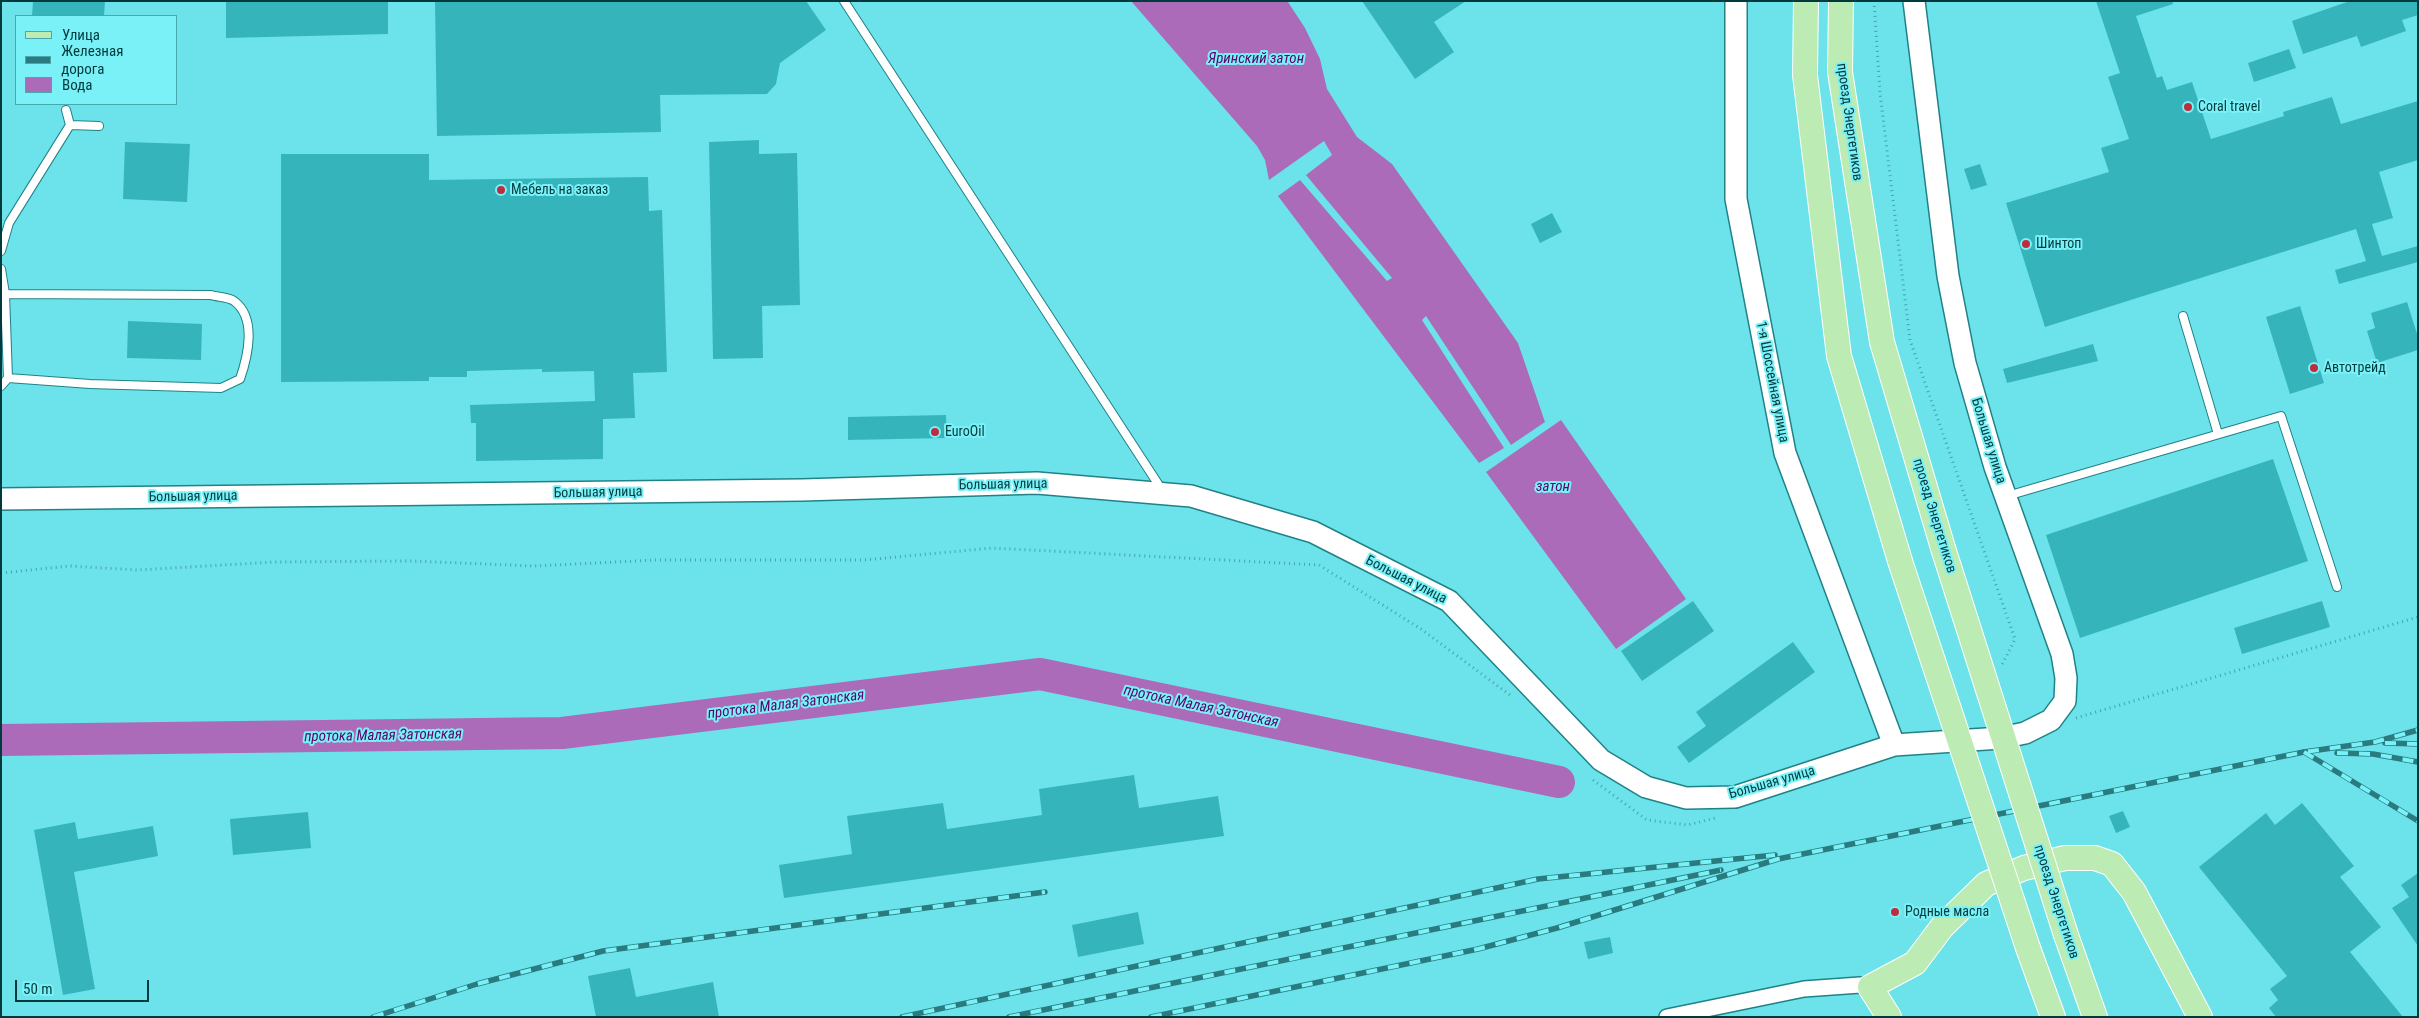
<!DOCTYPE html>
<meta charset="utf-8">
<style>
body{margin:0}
#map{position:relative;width:2419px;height:1018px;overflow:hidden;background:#6ce3ea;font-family:"Roboto Condensed",sans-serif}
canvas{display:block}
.frame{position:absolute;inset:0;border:2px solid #003a3d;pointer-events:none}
.legend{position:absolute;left:15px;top:15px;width:162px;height:90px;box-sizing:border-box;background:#7af1f7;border:1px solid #49a8ad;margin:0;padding:6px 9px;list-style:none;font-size:15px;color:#003a3d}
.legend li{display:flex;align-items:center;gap:10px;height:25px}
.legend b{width:25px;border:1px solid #49a8ad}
.scale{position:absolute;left:15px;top:980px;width:134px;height:22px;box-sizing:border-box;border:2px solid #003a3d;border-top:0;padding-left:6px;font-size:15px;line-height:18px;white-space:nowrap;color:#003a3d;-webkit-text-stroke:4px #7af1f7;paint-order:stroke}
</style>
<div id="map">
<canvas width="2419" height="1018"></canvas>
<div class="frame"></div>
<ul class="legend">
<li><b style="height:6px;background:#bcecb3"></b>Улица</li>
<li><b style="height:6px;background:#297b7f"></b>Железная дорога</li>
<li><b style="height:14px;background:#ab6bb9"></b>Вода</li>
</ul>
<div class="scale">50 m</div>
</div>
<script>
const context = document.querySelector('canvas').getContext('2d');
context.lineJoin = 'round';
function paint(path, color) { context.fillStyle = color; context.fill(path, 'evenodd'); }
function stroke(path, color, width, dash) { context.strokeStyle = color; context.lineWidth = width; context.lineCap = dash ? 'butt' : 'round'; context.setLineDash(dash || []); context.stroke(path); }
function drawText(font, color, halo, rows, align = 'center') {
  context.font = font + ' "Roboto Condensed",sans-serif'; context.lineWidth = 4; context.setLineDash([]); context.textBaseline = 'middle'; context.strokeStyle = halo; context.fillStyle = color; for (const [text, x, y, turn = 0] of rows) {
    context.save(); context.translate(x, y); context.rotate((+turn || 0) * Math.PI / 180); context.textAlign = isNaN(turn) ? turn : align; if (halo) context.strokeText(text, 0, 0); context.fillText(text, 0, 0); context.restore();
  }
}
const water = new Path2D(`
 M1131 1 1288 2 1305 28 1320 59 1327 89 1357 137 1392 164 1518 343 1545 422 1511 445 1426 316 1422 320 1504 448 1479 463 1278 196 1300 180 1387 281 1392 278 1306 175 1332 155 1324 141 1269 180 1265 160 1257 146Z
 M1561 420 1686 599 1616 649 1486 472Z`);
const river = new Path2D(`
 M1 740 562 733 1040 674 1559 782`);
const building = new Path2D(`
 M33 1H105L104 16H32Z
 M226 1H388V34L226 38Z
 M435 1H806L826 30 780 63 776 84 767 94 660 95 661 132 437 136Z
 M1362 1H1466L1434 22 1454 52 1415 79Z
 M2096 1H2172L2173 4 2136 16 2157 78 2162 76 2167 90 2192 82 2211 139 2284 116 2283 112 2332 97 2341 124 2418 101V160L2379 172 2393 218 2372 224 2382 256 2418 246V262L2339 284 2335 270 2366 261 2356 229 2045 327 2006 203 2109 172 2101 148 2129 139 2108 77 2120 73Z
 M2350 1H2418V15L2402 20 2406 31 2361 47 2357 36 2303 54 2292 21Z
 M2289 49 2296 68 2254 82 2248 63Z
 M759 140V154L797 153 800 305 762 306 763 358 713 359 709 142Z
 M125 142 190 144 187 202 123 199Z
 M281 154H429V180L648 177 649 211 662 210 667 372 633 373 635 418 603 419V459L476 461V423H471L470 405 595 401 594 371 542 372V369L467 371V377H429V381L281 382Z
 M1980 164 1987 185 1971 190 1964 169Z
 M1552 213 1562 232 1540 243 1531 224Z
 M2407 302 2418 337V350L2377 363 2367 331 2375 328 2371 313Z
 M2300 306 2324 383 2290 394 2266 317Z
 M128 321 202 324 201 360 127 358Z
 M2093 344 2098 361 2007 383 2003 369Z
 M946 415 947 438 848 440V417Z
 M2273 459 2308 561 2080 638 2046 535Z
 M1693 601 1714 631 1642 681 1621 651Z
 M2322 601 2330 627 2242 654 2234 628Z
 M1793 642 1815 672 1689 763 1677 747 1706 726 1696 712Z
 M1134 775 1139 808 1218 796 1224 836 784 898 779 865 852 854 847 816 943 803 947 829 1042 815 1039 789Z
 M2302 803 2354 866 2340 877 2381 927 2350 952 2403 1017H2276L2269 1008 2278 1000 2270 989 2287 976 2199 867 2266 813 2275 825Z
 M2123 811 2130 827 2116 833 2109 816Z
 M308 812 311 848 233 855 230 819Z
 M75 822 78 839 153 826 158 856 74 872 95 989 63 995 34 830Z
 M2418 873V946L2392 908 2409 897 2401 885Z
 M1138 912 1144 944 1078 957 1072 925Z
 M1610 937 1613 953 1588 959 1584 942Z
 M630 968 636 997 713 982 719 1017H596L588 976Z`);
const path = new Path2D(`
 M1874 1 1880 93 1910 340 2015 639 2002 665
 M1 573 70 566 137 570 275 562 411 561 534 566 655 560H864L992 548 1319 565 1421 629 1510 695
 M2076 718 2418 617
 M1593 780 1647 820 1688 825 1715 818`);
const lane = new Path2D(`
 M844 1 1162 490
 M66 110 70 125
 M1 251 9 223 70 125 99 126
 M1 269 5 294
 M2183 316 2218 434
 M1 386 8 378 5 294 211 295C217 297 229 297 234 301 257 318 248 356 240 379L221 388 90 384 8 378
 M2007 496 2281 416 2337 587`);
const street = new Path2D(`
 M1667 1017 1804 989 1860 985 1870 987`);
const secondary = new Path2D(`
 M1736 1V199L1785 453 1894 745
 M1 499 802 490 1037 483 1191 496 1313 532 1449 601 1601 760 1646 787 1686 798 1735 797 1894 745 2001 738 2025 733 2051 720 2065 701 2066 678 2062 654 1995 467 1965 363 1948 276 1914 1`);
const primary = new Path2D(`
 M1806 1 1805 75 1839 356 1900 561
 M1841 1 1840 72 1882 342 1943 548
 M2066 935 2095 1017
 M2028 948 2053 1017
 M1889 1017 1870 987 1915 963 1942 927 1986 884 2024 868 2065 858H2095L2112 864 2134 892 2200 1017`);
const rail = new Path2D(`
 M2385 743 2418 744
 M2304 752 2418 821
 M2337 753 2373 754 2418 762
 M373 1017 477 984 603 951 1045 892
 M902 1017 1538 879 1775 855
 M1009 1017 1721 870
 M1151 1017 1478 949 1557 928 1778 859 2304 752 2375 742 2418 730`);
const primaryBridge = new Path2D(`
 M1943 548 2066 935
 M1900 561 2028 948`);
const markers = [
 [2188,107,5,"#be2d3e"],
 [501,190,5,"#be2d3e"],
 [2026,244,5,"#be2d3e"],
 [2314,368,5,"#be2d3e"],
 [935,432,5,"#be2d3e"],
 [1895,912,5,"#be2d3e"]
];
const poiNames = [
 ["Coral travel",2198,107],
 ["Мебель на заказ",511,190],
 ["Шинтоп",2036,244],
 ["Автотрейд",2324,368],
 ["EuroOil",945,432],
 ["Родные масла",1905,912]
];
const streetNames = [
 ["проезд Энергетиков",1849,122,82],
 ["1-я Шоссейная улица",1772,382,79],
 ["Большая улица",1988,441,73],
 ["Большая улица",1003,485,-1],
 ["Большая улица",598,493,-1],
 ["Большая улица",193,497,-1],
 ["проезд Энергетиков",1934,516,73],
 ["Большая улица",1406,580,27],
 ["Большая улица",1772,783,-16],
 ["проезд Энергетиков",2056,902,72]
];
const waterNames = [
 ["Яринский затон",1256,59],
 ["затон",1553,487],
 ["протока Малая Затонская",786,705,-7],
 ["протока Малая Затонская",1201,707,12],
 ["протока Малая Затонская",383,736,-1]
];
paint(water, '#ab6bb9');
stroke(river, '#ab6bb9', 32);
paint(building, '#35b5bb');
stroke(lane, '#208287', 10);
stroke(street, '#208287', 18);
stroke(secondary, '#208287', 24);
stroke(primary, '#fff', 26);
stroke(path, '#44a4aa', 3, [1, 4]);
stroke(lane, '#fff', 8);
stroke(street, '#fff', 15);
stroke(secondary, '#fff', 21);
stroke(primary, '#bcecb3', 24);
stroke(rail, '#297b7f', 5.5);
stroke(rail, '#7af1f7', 4, [11]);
stroke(primaryBridge, '#fff', 26, []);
stroke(primaryBridge, '#bcecb3', 24);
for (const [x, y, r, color] of markers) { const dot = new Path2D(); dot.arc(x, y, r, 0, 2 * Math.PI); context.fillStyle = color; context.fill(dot); stroke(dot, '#7af1f7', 2); }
drawText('14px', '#003a3d', '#7af1f7', poiNames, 'left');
drawText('14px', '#003a3d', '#7af1f7', streetNames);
drawText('italic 15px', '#5c026c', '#7af1f7', waterNames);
</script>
